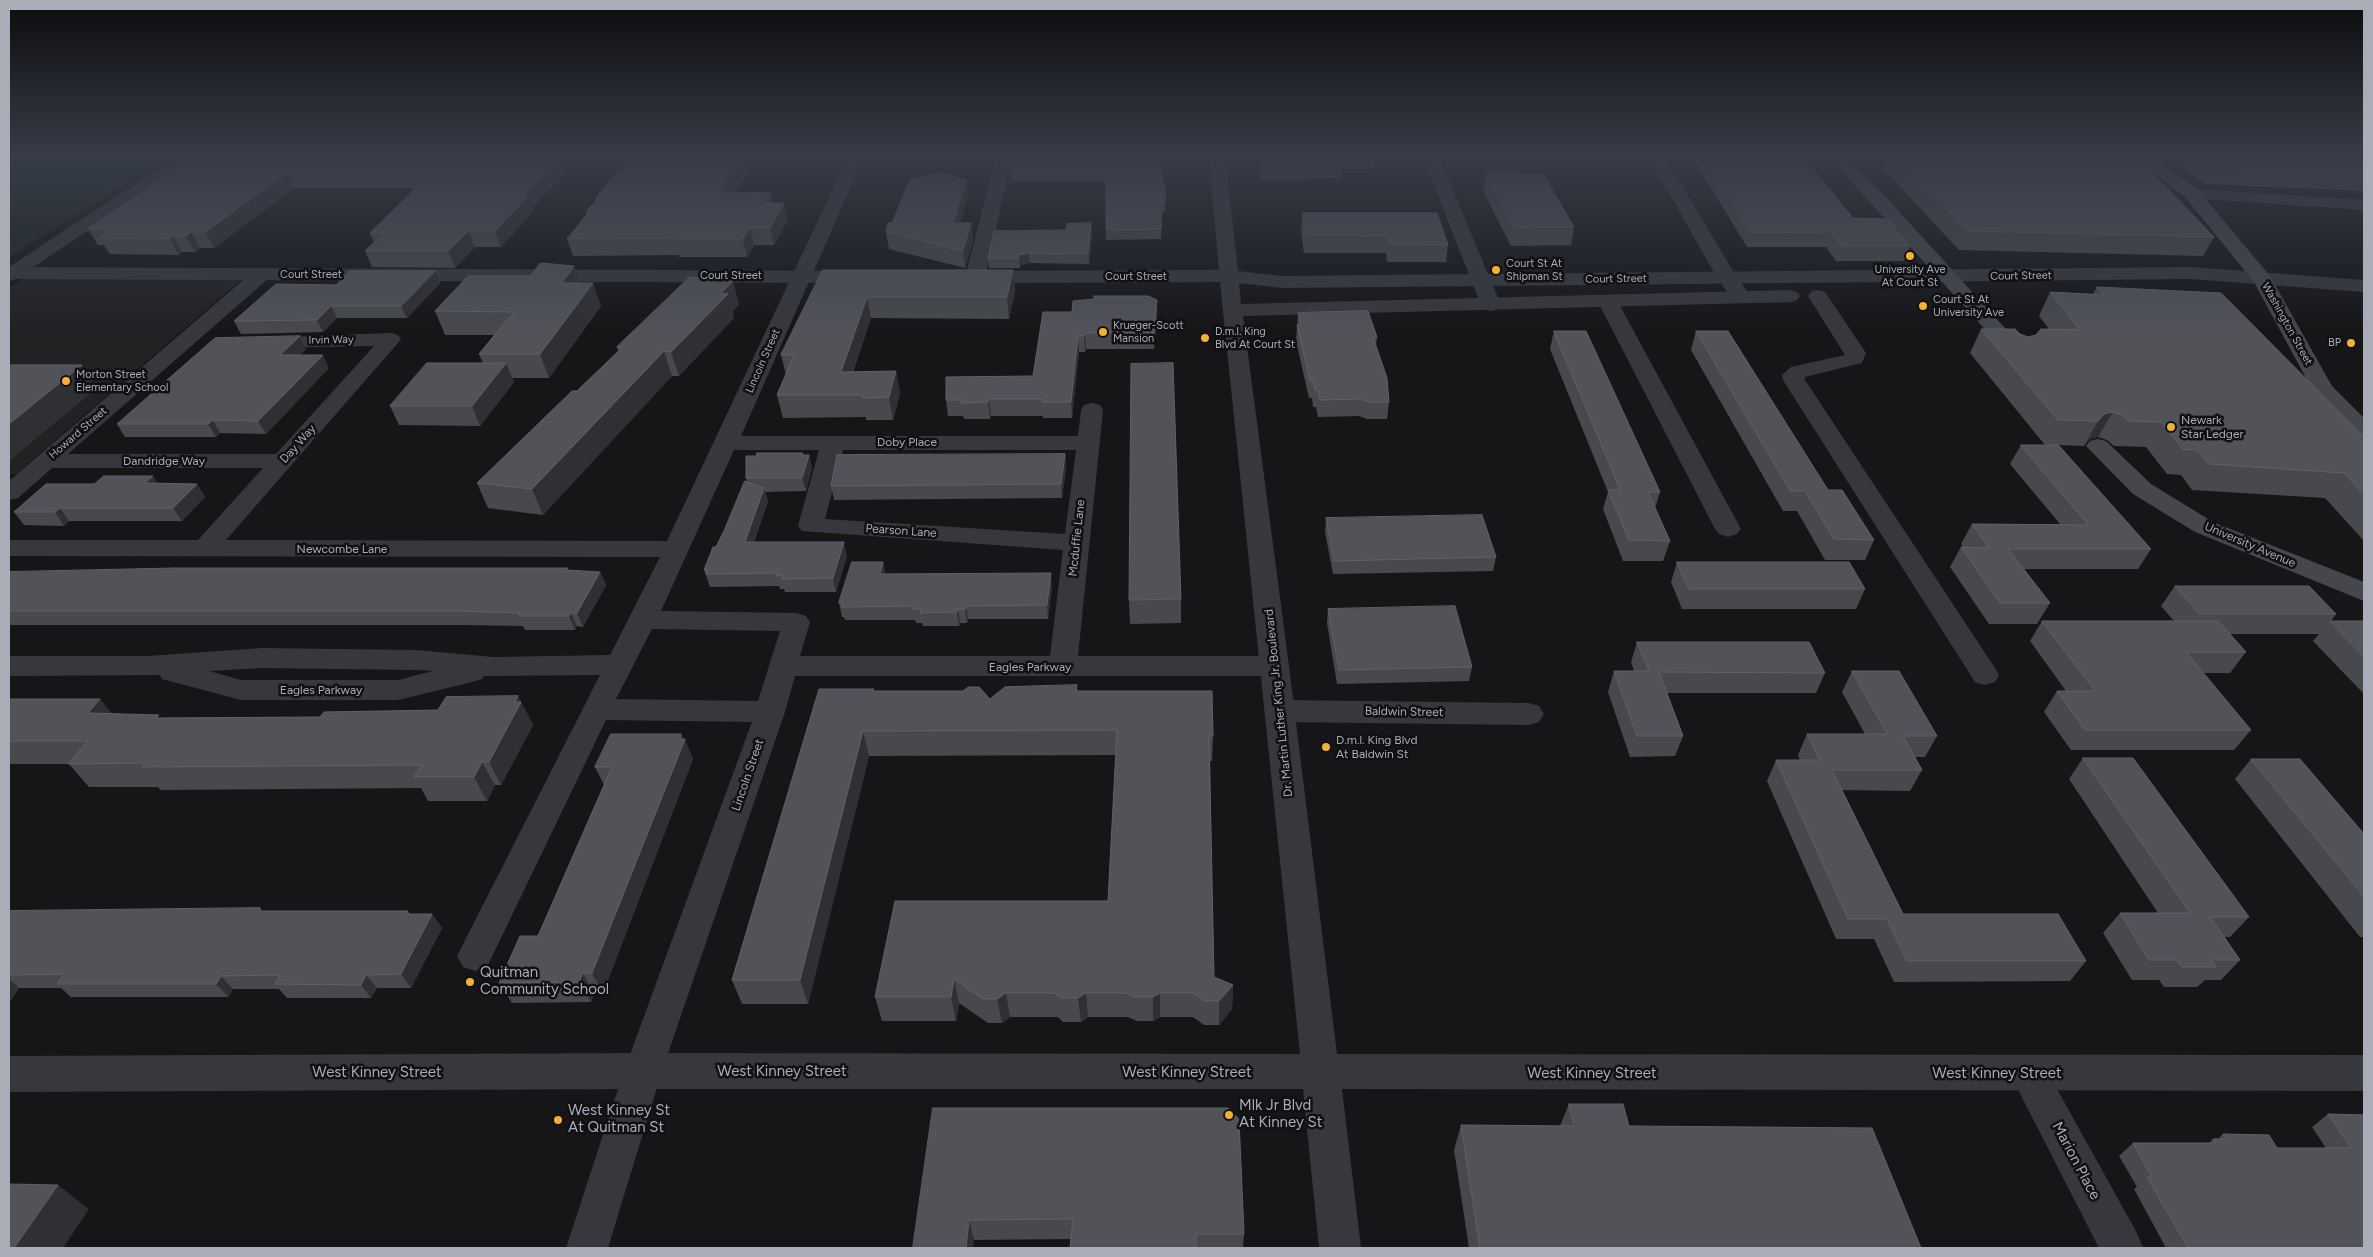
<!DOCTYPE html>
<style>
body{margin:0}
#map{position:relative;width:2373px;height:1257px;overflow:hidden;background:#161618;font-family:Figtree,sans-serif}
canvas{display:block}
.frame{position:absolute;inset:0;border:10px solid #a8adb8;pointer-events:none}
</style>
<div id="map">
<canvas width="2373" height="1257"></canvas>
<div class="frame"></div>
</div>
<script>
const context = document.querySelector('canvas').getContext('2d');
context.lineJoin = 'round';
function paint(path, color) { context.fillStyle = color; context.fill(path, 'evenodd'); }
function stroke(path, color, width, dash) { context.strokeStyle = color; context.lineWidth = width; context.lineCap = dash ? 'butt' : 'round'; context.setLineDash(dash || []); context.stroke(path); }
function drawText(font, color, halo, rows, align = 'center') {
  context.font = font + ' Figtree,sans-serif'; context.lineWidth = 5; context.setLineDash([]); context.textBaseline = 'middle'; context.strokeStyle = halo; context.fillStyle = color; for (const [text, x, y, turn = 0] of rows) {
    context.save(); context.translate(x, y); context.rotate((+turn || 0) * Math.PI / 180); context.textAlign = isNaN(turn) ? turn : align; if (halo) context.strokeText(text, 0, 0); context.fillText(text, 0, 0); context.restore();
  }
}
const built = new Path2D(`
 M22 279H242L16 474H9V288Z`);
const green = new Path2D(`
 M9 157H165L9 258Z`);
const minor = new Path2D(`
 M177 157H196L16 279 9 281V267Z
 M848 157H864L741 436H1078L1081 410 1084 405 1092 403 1100 405 1103 410 1078 656H1275L1285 659 1289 666 1285 673 1275 676H795L785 712 662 1071 608 1248H566L624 1071 752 722 606 720 487 967 475 971 463 967 457 956 600 675 484 676 482 679 472 682 398 700H241L162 679 160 675 9 676V656H148L262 648 416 650 493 657 610 655 660 557 9 556V540H198L263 468H52L18 498 9 500V481L255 270 262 268 269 270 272 274 269 278 68 454H276L374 346 265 348 258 346 255 342 258 338 391 333 398 335 401 339 398 343 226 540 667 541ZM734 450H819L798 526 802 531 1063 550 1050 656H800L810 622 806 616 796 613 661 611ZM843 450H1076L1065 534 825 519ZM652 629 780 631 758 701 616 699ZM262 668 416 670 433 671 398 680H241L209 671Z
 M996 157H1012L985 277 982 281 975 283 968 281 965 277Z
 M1423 157H1439L1501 305 1498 309 1491 311 1484 309 1481 305Z
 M1649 157H1665L1736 276 1751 297 1748 301 1741 303 1734 301 1717 278Z
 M2192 189 2364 200V210L2186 198 2183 194 2186 190Z
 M1818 290 1825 292 1866 353 1862 363 1805 377V380L1995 668 1999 675 1995 682 1985 685 1975 682 1783 380 1782 375 1791 367 1845 355 1808 296 1811 292Z
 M1608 296 1615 298 1618 302 1741 529 1737 534 1728 537 1719 534 1715 529 1598 302 1601 298Z
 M1280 700 1529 703 1539 706 1544 714 1539 722 1529 725 1280 722 1270 718 1265 711 1270 704Z
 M2029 1056 2042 1062 2137 1233 2143 1248H2099L2010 1074 2016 1062Z`);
const tertiary = new Path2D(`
 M1209 157H1225L1238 271 1282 276 2191 267 2364 280V292L2191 279 1282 288 1239 283 1241 304 1790 290 1797 292 1800 296 1797 300 1790 302 1243 316 1289 666 1337 1054 2364 1055V1091L1342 1089 1361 1248H1319L1303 1089H643L9 1092V1056L643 1053 1300 1054 1220 282 977 283 970 281 967 277 970 273 977 271 1219 270Z
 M9 267 856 271 863 273 866 277 863 281 856 283 9 279Z`);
const secondary = new Path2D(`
 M1829 157H1846L1886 197 2024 349 2027 353 2024 357 2017 359 2010 357Z
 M2134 157H2153L2198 190 2270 276 2332 386 2364 418V438L2356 436 2312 389 2254 282 2186 198Z
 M2098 439 2106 441 2151 484 2213 522 2364 582V601L2195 532 2133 494 2086 446 2090 441Z`);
const wall = new Path2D(`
 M194 157H581L533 207 534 211 501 247H475L455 268 372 267 365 251 374 243 370 233 416 188H294L214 248H200L195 252H182L179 255 110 254 104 245H98L88 229Z
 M630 157H805L804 159H758L735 192 773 203 788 220 774 245H754L747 257H679V255L573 256 567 239 587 214 586 212 596 200V198Z
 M1157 157 1165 203V213H1162L1161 239 1106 240V182L1011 181V172Z
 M1258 157H1375L1374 169H1342L1341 178 1262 180Z
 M1692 157H1803L1853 218 1910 246 1904 261H1836L1826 247H1747Z
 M1887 157H2137L2214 237 2203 256 1959 250 1883 168Z
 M2168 157H2364V191L2205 184Z
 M1488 171 1521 175 1574 227 1571 245 1511 246 1483 191 1486 174H1488Z
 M966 180 968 196 960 223H971L973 240 965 268 889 249 886 232 892 223Z
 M1303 213 1448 245 1446 262H1387L1386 253H1304L1301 230Z
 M1091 223 1092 233 1089 264 1030 263 1020 265V268H989L988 258 1066 230Z
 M574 266 580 283 601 306 549 378H512L514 382 480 426 399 425 390 406 483 363 479 354 494 335H445L435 311 530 276Z
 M823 270H1013L1015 291 1009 319 871 318 853 372 896 371 900 393 893 420H866V417L783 418 777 395 786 375 781 355Z
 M435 271 440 283 407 318H337L323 332 241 334 234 321 336 285Z
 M2097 287 2364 437V541L2325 498 2192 490 2181 475 2167 474 2146 447 2114 446 2107 440 2098 437 2090 439 2084 446 2059 445 2151 549 2138 569H2024L2050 603 2037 624H1989L1950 567 1961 547H1963L1961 544 1972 524H2060L2010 464 2021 445H2045L1970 353 1981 329 2020 334 2028 337 2036 335 2049 329 2039 316 2050 292 2093 294Z
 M1157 300V316L1154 349H1086L1085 352H1079L1072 418H1043V416H991L990 419H964L963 416H948L946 400 1033 376 1072 312Z
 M739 304 732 312 734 318 679 376H672L543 515 488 508 477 483 577 391 618 351 617 347Z
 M1298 313 1377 337 1376 345 1389 402 1387 419H1367L1359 416 1318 417 1316 407H1313L1312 398H1309L1296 341Z
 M1554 331 1660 492 1655 508 1670 541 1663 561H1623L1603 509 1608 492 1550 349Z
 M1696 331 1828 490 1874 540 1865 560H1825L1797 511H1783L1691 350Z
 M300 336 306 349 300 355 329 368 266 434 220 433 216 437H125L117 424Z
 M1065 454 1066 468 1062 498 834 500 831 486Z
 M804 455H809L812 468 806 491 765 492 768 501 754 542 847 556 836 592H785L784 589H780L779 586 710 587 704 570 724 531 747 481 746 478Z
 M157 483 197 484 205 497 182 521H69L64 526 24 525 14 512 94 484Z
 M1326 518 1496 557 1493 571 1333 574 1325 532Z
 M883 562 885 574 1052 587 1048 619H968L967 623H960L959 626H923L922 623H916L915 620H845L844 617H842L839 603Z
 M1677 562 1865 589 1856 609H1682L1671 582Z
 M568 570 600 572 606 585 583 627 577 626 575 630H525L523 626 463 625H9V572Z
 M2175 586 2336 614 2331 621H2364V694L2313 641 2319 634H2230L2246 652 2230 673H2203L2251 730 2234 750H2071L2044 712 2057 691H2066L2030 641 2042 621H2174L2161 606Z
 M1181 599V623L1130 624 1129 600Z
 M1328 609 1472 667 1469 681 1337 684 1327 623Z
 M1637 642 1825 673 1816 693H1667L1683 736 1675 756 1630 757 1608 692 1614 671H1634L1631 662Z
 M1852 671 1937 736 1925 757H1915L1922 770 1910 791 1842 790 1903 914 2086 961 2070 981 1894 982 1874 939H1836L1767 781 1776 760H1800L1798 755 1807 734H1865L1842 692Z
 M1077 685V691L1213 736 1212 761H1210L1214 977 1233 985 1232 1009 1219 1025H1204L1193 1017H1160L1153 1021H1137L1128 1017H1088L1081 1022H1063L1058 1017H1010L1002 1023H988L959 1003 956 1021H882L875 997 1108 901 1116 755 869 756 808 1004H742L732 980 875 691 990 699Z
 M9 699 112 714 161 718 320 717 438 710 521 702 533 725 501 785H495L487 801H428L421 788 161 790 158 787H89L69 764H9Z
 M681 734 693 759 603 993H594L591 1002 512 1003 499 983 538 936 604 785 595 767Z
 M2083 758 2249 917 2230 937H2225L2240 960 2221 980H2205L2197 987H2164L2159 980H2132L2103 933 2120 913H2158L2069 779Z
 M2251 759 2364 834V937H2360L2235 779Z
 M260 908 262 911H408L410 914H432L442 928 411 988H377L371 998H287L279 989H233L228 997H71L61 988H19L11 1000H9V911Z
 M1569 1104 1629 1126 1921 1248H1469L1454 1150 1461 1125 1560 1126Z
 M933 1108 1244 1234 1243 1248H1070L1071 1239 974 1240Z
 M2328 1114 2364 1115V1248H2166L2134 1189 2137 1187 2119 1156 2133 1143H2209L2213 1139H2218L2223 1134 2277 1148H2326L2312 1127Z`);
const shadedWall = new Path2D(`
 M561 157H581L533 207 534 211 501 247 495 231 524 195Z
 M744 157H758V159L724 209 719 192Z
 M287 173 294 188 214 248 205 232Z
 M966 180 968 196 955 240 953 223Z
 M771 193 774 209 764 203Z
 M784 203 788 220 774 245 770 228Z
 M971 223 973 240 965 268 963 251Z
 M1091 223 1092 233 1089 264 1088 254Z
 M750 228 754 245 747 257 743 239Z
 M468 231 475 247 455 268 448 251Z
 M191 232 200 248 195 252 186 236Z
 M173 236 182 252 179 255 170 239Z
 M1029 253 1030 263 1020 265V268L1019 258V255Z
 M574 266 582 289 562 283Z
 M1013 270 1015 291 1009 319 1007 297Z
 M435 271 440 283 407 318 401 306Z
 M733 281 739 304 732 312 734 318 679 376 671 352 721 293Z
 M593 283 601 306 549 378 540 354Z
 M867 297 871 318 845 394 841 372Z
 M1157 300V316L1154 349V333Z
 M331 306 337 318 323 332 317 320Z
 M1085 333 1086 349 1085 352 1084 336Z
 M300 336 306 349 287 368 280 355Z
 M1078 336 1079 352 1072 418 1071 402Z
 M664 351 672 376 543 515 532 489Z
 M323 355 329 368 266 434 258 421Z
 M506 363 514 382 480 426 472 406Z
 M82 365 97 388 9 461V424Z
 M896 371 900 393 893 420 889 397Z
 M989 399 991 416 990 419 988 402Z
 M2113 412 2098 437 2090 439 2084 446 2098 421 2104 414Z
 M213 420 220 433 216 437 208 424Z
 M803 453 806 464 809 455 812 468 806 491 802 478V455Z
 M1065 454 1066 468 1062 498 1061 484Z
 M153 476 161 489 145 483Z
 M197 484 205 497 182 521 173 508Z
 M764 488 768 501 749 555 745 542Z
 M60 508 69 521 64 526 55 512Z
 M844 542 847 556 836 592 833 578Z
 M883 562 886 576 880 574Z
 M600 572 606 585 583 627 577 613Z
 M1051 573 1052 587 1048 619 1047 605Z
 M966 606 968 619 967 623 965 609Z
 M958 609 960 623 959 626 957 612Z
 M571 613 577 626 575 630 569 616Z
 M518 696 533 725 501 785 489 762Z
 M100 699 119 722 88 713Z
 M863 731 869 756 808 1004 800 980Z
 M681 734 684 741 685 739 693 759 603 993 592 973Z
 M482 762 495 785 487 801 474 777Z
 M432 914 442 928 411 988 401 974Z
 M583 973 594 993 591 1002 579 982Z
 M366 975 377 988 371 998 361 985Z
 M221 976 233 989 228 997 216 984Z
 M9 979 19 988 11 1000 9 998Z
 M954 979 959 1003 956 1021 951 997Z
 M1233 985 1232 1009 1219 1025V1001Z
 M1006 993 1010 1017 1002 1023 997 999Z
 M1086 993 1088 1017 1081 1022 1078 998Z
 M1160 993V1017L1153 1021V997Z
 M58 1185 89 1209 63 1248H14Z
 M969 1220 974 1240 973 1248H966Z`);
const building = new Path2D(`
 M194 157H561L524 195H529L495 231H468L448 251H365L384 233H370L431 173H287L205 232H191L186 236H173L170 239 100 238 114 229H88Z
 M630 157H744L719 192 771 193 764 203H784L770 228H750L743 239H675L676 238 567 239 589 212H586L598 198H596Z
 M1013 157H1157L1165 189V203H1161V229L1106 230V173L1011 172Z
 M1262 157H1340L1342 162 1263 163Z
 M1704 157H1803L1853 218 1887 219 1910 246H1842L1831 232 1752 233Z
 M1896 157H2137L2214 237 1967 231Z
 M2195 157H2364V177L2213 170Z
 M1488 171H1519L1521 175 1543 174 1574 227 1514 228 1486 174H1490Z
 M941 173 966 180 953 223H971L963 251 886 232 888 223H892L910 180Z
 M1303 213H1437L1448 245 1389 244 1388 236 1306 235Z
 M1091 223 1088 254 1029 253 1019 255V258H988L994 231 1066 230 1067 224Z
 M541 263 574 266 562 283H593L540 354H479L514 312 435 311 468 276H530Z
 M823 270H1013L1007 297H867L841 372 896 371 889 397 862 398 863 395H777L794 355H781Z
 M350 271H435L401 306H331L317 320 234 321 276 284 336 285Z
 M690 277 733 281 721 293 728 294 671 352 664 351 532 489 477 483 572 391H577L622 348 617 347Z
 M2097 287 2221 293 2364 437V494L2344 473 2209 464 2197 450 2183 449 2161 422 2129 421 2122 415 2113 412 2104 414 2098 421 2058 420 1981 329H2015L2020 334 2028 337 2036 335 2041 329 2080 330 2050 292 2104 295Z
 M1094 296H1148L1157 300 1154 333H1085L1084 336H1078L1071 402H1042V399H989L988 402 961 403 962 400H946V377L1033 376 1043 312H1072L1073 301 1094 299Z
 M1368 311 1377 337H1373L1387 378 1389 402H1369L1361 399 1320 400 1318 390H1315L1313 381H1310L1297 325H1301L1298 313Z
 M1554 331H1586L1660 492H1648L1670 541 1629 540 1608 490H1620Z
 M1696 331H1728L1828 490H1842L1874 540 1834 539 1805 491H1791Z
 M300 336 280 355H323L258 421 213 420 208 424H117L215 338Z
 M427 363H506L472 406H390Z
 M1173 363 1181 599 1129 600 1131 364Z
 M9 365H82L9 424Z
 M2021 445H2058L2151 549H2008L2050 603H2000L1961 547 1989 548 1972 524 2088 525Z
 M757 453H803L802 455H809L802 478H746V456H756Z
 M1065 454 1061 484 831 486 837 455Z
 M104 476H153L145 483 197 484 173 508H60L55 512H14L46 484H94Z
 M745 481 764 488 745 542H844L833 578 782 579V575L776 576 778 573 706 574 707 570H704L713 547H716L724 531Z
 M1482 515 1496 557 1334 561 1326 518Z
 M852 562H883L880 574 1051 573 1047 605 966 606 965 609H958L957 612 920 613 921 609H913L914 606 842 607 843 604 839 603Z
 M1677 562H1849L1865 589H1689Z
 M175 568H568L566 570 600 572 577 613H571L569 616H519L520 613 456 611H9V572Z
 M2175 586H2309L2336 614H2200Z
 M1455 606 1472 667 1339 670 1328 609Z
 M2042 621H2218L2246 652H2186L2251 730H2085L2057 691H2095Z
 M2330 621H2364V656Z
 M1637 642H1809L1825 673 1659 672 1683 736H1637L1614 671H1649Z
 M1852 671H1899L1937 736H1903L1922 770H1832L1903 914H2058L2086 961H1907L1887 919H1848L1776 760H1820L1807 734H1887Z
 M1077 685 1076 691H1212L1213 736H1209L1214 977 1233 985 1219 1001H1204L1193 993H1160L1153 997H1135L1126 993H1086L1078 998H1060L1055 993H1006L997 999H983L954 979 951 997H875L895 901H1108L1117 730 863 731 800 980H732L819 689H874L873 691H963L968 687H979L990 699 1005 687Z
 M518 696 515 702H521L489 762H482L474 777H414L422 765 142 767 145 763 68 764 88 741H9V699H100L88 713 159 715 156 718 320 717 324 712 438 710 446 697Z
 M611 734H681L680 739H685L592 973H583L579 982 499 983 520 936H538L612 767H595Z
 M2083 758H2133L2249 917H2210L2240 960H2211L2216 967H2182L2177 960H2149L2120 913H2190Z
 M2251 759H2300L2364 834V896Z
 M260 908 259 911H408L406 914H432L401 974 366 975 361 985 275 984 280 975 221 976 216 984H57L64 974 9 975V911Z
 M1569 1104H1623L1629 1126 1872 1128 1921 1248H1480L1461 1125 1574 1126Z
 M933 1108H1228L1239 1119 1244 1234H1196V1248H1070L1073 1219 969 1220 966 1248H913Z
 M2328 1114 2364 1115V1248H2188L2147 1177H2152L2133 1143H2216L2213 1139H2226L2223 1134 2269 1135 2277 1148H2351Z
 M9 1184 58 1185 14 1248H9Z`);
const markers = [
 [1910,256,5,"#f2b134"],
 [1496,270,5,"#f2b134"],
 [1923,306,5,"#f2b134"],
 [1103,332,5,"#f2b134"],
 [1205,338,5,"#f2b134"],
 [2351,343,5,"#f2b134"],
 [66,381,5,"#f2b134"],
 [2171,427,5,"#f2b134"],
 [1326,747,5,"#f2b134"],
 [470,982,5,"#f2b134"],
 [1229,1115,5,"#f2b134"],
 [558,1120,5,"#f2b134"]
];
const farPoinames = [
 ["Court St At",1506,264],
 ["Shipman St",1506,277],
 ["University Ave",1910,270,"center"],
 ["At Court St",1910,283,"center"],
 ["Court St At",1933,300],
 ["University Ave",1933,313],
 ["Krueger-Scott",1113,326],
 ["Mansion",1113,339],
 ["D.m.l. King",1215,332],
 ["Blvd At Court St",1215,345],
 ["BP",2341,343,"right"],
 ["Morton Street",76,375],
 ["Elementary School",76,388]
];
const farStreetnames = [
 ["Court Street",311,275],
 ["Court Street",731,276],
 ["Court Street",2021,276,-1],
 ["Court Street",1136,277],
 ["Court Street",1616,279,-1],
 ["Washington Street",2287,324,61],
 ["Irvin Way",331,340,-1],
 ["Lincoln Street",763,361,-66],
 ["Howard Street",78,433,-41]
];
const poiNames = [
 ["Newark",2181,420],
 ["Star Ledger",2181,434],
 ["D.m.l. King Blvd",1336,740],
 ["At Baldwin St",1336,754]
];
const streetNames = [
 ["Doby Place",907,442],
 ["Day Way",298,444,-48],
 ["Dandridge Way",164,461],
 ["Pearson Lane",901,531,4],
 ["Mcduffie Lane",1077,538,-84],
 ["University Avenue",2250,545,23],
 ["Newcombe Lane",342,549],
 ["Eagles Parkway",1030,667],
 ["Eagles Parkway",321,690],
 ["Dr. Martin Luther King Jr. Boulevard",1279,703,-96],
 ["Baldwin Street",1404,712,1],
 ["Lincoln Street",748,775,-71]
];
const nearPoinames = [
 ["Quitman",480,973],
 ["Community School",480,990],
 ["Mlk Jr Blvd",1239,1106],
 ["At Kinney St",1239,1123],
 ["West Kinney St",568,1111],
 ["At Quitman St",568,1128]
];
const nearStreetnames = [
 ["West Kinney Street",782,1072],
 ["West Kinney Street",377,1073],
 ["West Kinney Street",1187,1073],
 ["West Kinney Street",1592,1074],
 ["West Kinney Street",1997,1074],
 ["Marion Place",2076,1161,62]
];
paint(built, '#222225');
paint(green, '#1e261f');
paint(minor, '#37383d');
paint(tertiary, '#37383d');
paint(secondary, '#45474d');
paint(wall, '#47494d');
paint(shadedWall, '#2f3033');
paint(building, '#525359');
stroke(building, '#5f6168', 1);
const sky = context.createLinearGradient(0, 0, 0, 333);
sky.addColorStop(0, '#0c0c0d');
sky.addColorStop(0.47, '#363c48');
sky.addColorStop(1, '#363c4800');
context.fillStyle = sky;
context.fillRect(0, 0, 2373, 333);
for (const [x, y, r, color] of markers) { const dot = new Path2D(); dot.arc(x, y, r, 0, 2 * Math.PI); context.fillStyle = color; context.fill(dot); stroke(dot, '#111113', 2); }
drawText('11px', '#a8adb8', '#111113', farPoinames, 'left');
drawText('11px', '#a8adb8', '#111113', farStreetnames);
drawText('12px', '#a8adb8', '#111113', poiNames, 'left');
drawText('12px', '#a8adb8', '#111113', streetNames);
drawText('15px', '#a8adb8', '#111113', nearPoinames, 'left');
drawText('15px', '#a8adb8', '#111113', nearStreetnames);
</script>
